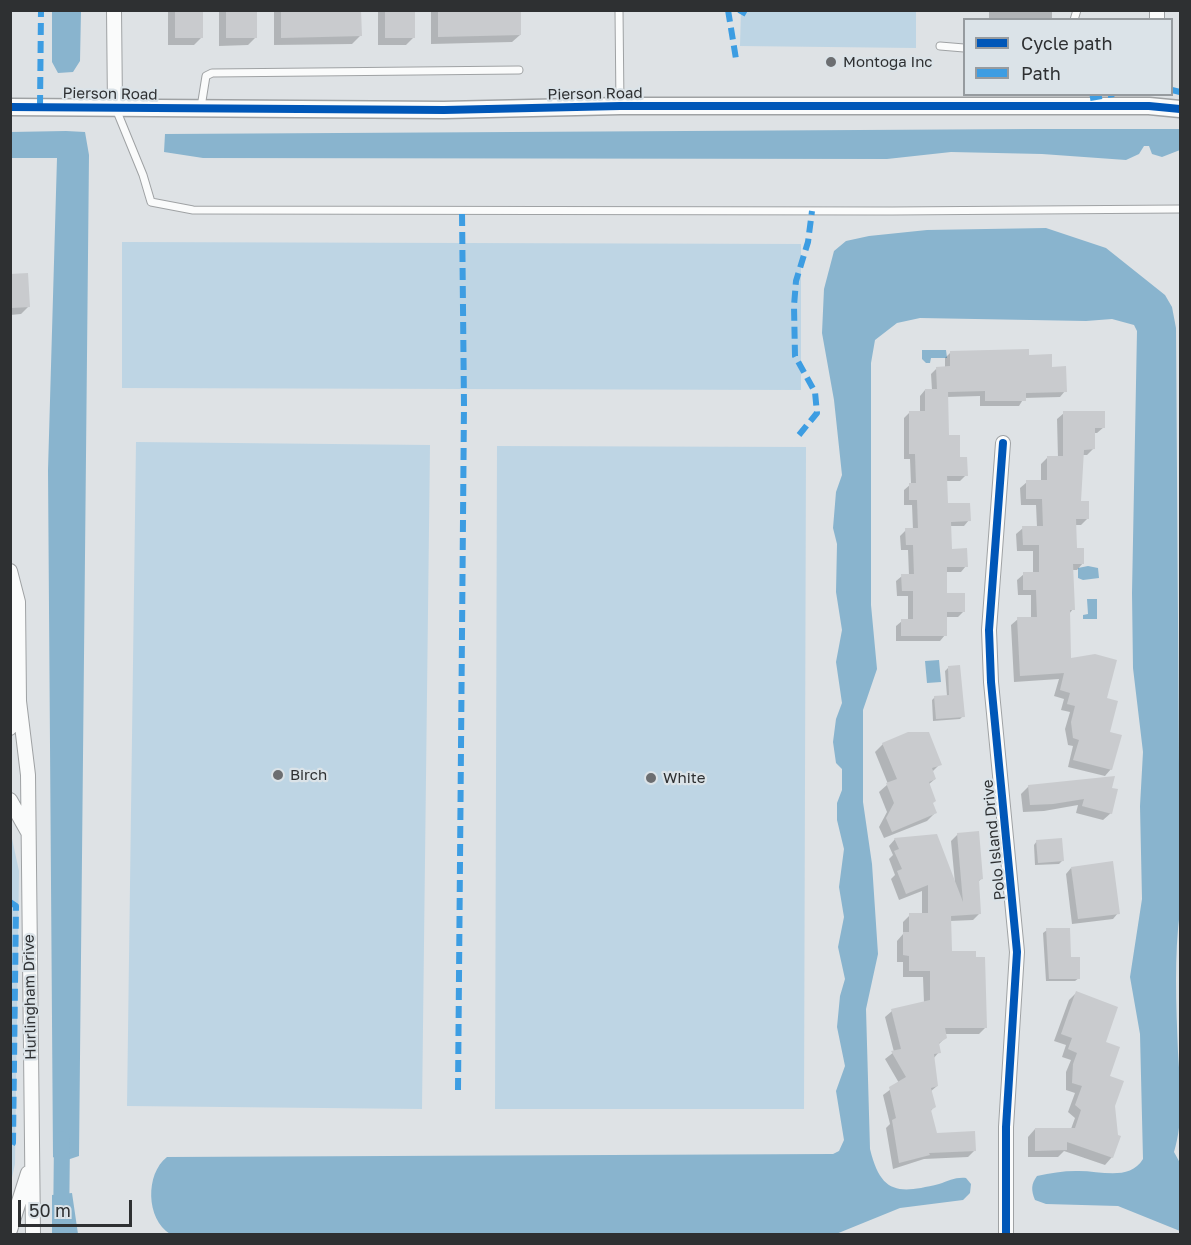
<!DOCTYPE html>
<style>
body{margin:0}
#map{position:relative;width:1191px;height:1245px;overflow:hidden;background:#dee2e5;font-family:"Golos Text",sans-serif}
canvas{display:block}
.frame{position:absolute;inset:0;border:12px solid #2e3032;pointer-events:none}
.legend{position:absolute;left:963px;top:18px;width:210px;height:78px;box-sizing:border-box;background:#dbe3e8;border:2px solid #969b9f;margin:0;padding:8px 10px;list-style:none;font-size:18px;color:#2e3032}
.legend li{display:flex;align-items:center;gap:12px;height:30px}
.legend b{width:30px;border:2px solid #969b9f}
.scale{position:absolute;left:18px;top:1200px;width:114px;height:27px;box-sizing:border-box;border:3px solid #2e3032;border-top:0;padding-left:8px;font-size:18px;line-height:21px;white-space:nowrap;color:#2e3032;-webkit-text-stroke:4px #dbe3e8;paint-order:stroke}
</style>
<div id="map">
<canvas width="1191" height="1245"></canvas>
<div class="frame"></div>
<ul class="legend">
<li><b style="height:8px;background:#0057b8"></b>Cycle path</li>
<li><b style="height:8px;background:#3d9de2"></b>Path</li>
</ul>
<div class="scale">50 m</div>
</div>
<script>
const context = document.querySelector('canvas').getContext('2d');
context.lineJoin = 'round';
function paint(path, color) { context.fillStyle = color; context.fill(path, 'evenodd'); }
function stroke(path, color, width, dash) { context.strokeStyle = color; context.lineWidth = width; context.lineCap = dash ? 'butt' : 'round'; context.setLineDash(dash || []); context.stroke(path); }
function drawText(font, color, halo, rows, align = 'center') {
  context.font = font + ' "Golos Text",sans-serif'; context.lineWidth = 4.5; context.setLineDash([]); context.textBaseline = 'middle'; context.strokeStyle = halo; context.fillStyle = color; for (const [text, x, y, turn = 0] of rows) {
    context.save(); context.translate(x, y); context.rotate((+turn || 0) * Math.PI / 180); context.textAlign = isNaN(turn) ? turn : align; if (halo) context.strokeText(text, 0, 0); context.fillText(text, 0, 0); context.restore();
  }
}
const green = new Path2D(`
 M741 11H916V48L740 46Z
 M122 242 801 244V390L122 388Z
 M136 442 430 445 422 1109 127 1106Z
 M497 446 806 447 804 1109H495Z
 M11 834 19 871 15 1164 11 1182Z`);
const water = new Path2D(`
 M52 11H81L80 61 73 72 58 73 52 62Z
 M1033 129H1180V150L1162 157 1152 154 1149 146H1144L1139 154 1126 160 1042 154 951 152 887 159 203 158 164 152 165 134Z
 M66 131 85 132 89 155 79 1156 61 1162 53 1157 48 470 57 158H11L10 132Z
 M1046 228 1106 248 1165 295 1172 307 1176 328 1180 910C1174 957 1176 1004 1178 1052 1180 1085 1184 1120 1174 1152L1180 1163V1231L1118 1206 1046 1204 1035 1200C1031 1190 1031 1184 1037 1176 1050 1173 1063 1171 1076 1171 1099 1170 1129 1182 1143 1159L1140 1034 1130 977 1142 899 1140 806 1143 752 1133 668 1132 593 1137 331 1134 325 1112 319 1086 321 920 318 897 323 875 340 871 363V605L877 669 863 710V802L872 864 878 954 866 1009 870 1149C881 1194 898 1194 939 1184 949 1181 955 1177 966 1178L971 1184 970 1193 963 1200 900 1208 836 1234H170C146 1219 145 1174 167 1157L833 1154 839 1151 844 1140 836 1091 845 1066 837 1027 840 996 845 979 838 947 844 917 839 887 844 849 837 820V803L842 790V769L836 763 833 742 836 719 842 703 836 662 842 630 836 592 837 544 833 528 836 492 842 475 834 400 822 333 824 289 834 251 846 241 869 236 927 230Z
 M922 350H946L947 358H931L930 363H926L922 359Z
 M1088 566 1098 568 1099 578 1083 580 1078 578V568Z
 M1087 599H1097V619H1083V615L1088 614Z
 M939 660 941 682 927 683 925 661Z
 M72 1193 78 1234H52V1195Z`);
const shadow = new Path2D(`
 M168 10H202V37L194 45H168Z
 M219 10H255V38L248 45 219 46Z
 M274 10H360V36L352 44 274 45Z
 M378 10H414V37L406 45H378Z
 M431 10H520V35L512 42 431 44Z
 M989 10H1052V20H989Z
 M10 276 28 307 21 314 10 315Z
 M951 352 1027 356 1050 368 1065 391 1060 397 1024 398 1019 406H980V396L947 397V437L966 475 960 481H946V505L969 520 964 526H949L950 550 966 566 961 572H945L946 595 963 612 958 617H945V635L940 641H896V626L902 621H908V596H897L896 581 902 576H909L908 550H901L900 536 906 530H913L912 505H904V490L911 484 910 459H904V418L910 412H920V396L925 390H932L931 374 937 368H945V358Z
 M1064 413 1104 427 1097 433H1093V449L1087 455H1082L1079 503 1088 518 1081 525H1075V549L1083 563 1077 570H1071L1073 609 1069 614V659L1105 699 1111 769 1105 776 1068 767 1073 746 1068 745 1065 729 1070 712 1061 710 1064 699 1054 696 1059 679 1014 682 1011 625 1018 619H1031V595H1018L1017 580 1024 574H1033V551H1017L1016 534 1023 528 1037 527 1036 505H1021L1020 488 1027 482H1041V464L1047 458H1058L1057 419Z
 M948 668 963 716 960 719 933 721 932 700 935 697 947 696 945 671Z
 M883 744 940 764 932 772 935 779 928 785 935 813 927 821 884 838 879 827 887 812 879 792 888 784 875 752Z
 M1029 786 1110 789 1111 813 1103 820 1076 813 1078 805 1044 811 1023 812 1021 794Z
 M958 834 981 879 978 882 979 914 973 920 950 921V952L985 1028 979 1034H945L946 1037 938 1045 939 1052 933 1059 937 1086 930 1092 934 1107 930 1112 935 1134 975 1150 968 1157 924 1159 893 1169 886 1128 890 1124 883 1095 899 1083 885 1059 894 1052 885 1017 892 1011 924 1003 923 977H903V962H897V941L903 934V922L910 915H922V891L899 900 891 879 895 875 889 859 893 855 889 846 895 839 955 883 951 841Z
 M1037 841 1063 860 1059 864 1035 865 1034 845Z
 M1071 868 1118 913 1113 919 1072 924 1066 874Z
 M1047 930 1069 959 1079 978 1075 981H1046L1043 933Z
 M1076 993 1104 1043 1114 1106 1112 1157 1105 1165 1064 1151 1058 1157H1028V1137L1035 1129H1071L1075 1118 1068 1112 1075 1093 1066 1090V1072L1071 1060 1062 1057 1066 1045 1054 1041 1069 1000Z`);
const canal = new Path2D(`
 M61 1234 62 1139`);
const building = new Path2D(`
 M175 10H203V38H175Z
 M226 10H257V38H226Z
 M281 10H361L362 36 281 38Z
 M385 10H415V38H385Z
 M438 10H521V35L438 37Z
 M28 273 30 307 11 308 10 274Z
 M1029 349V355L1052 354V367L1066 366 1067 392 1026 393V401H985V391L948 392 949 435H960V457H967L968 476H947L948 503H970L971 521 951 522 952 549 967 548 968 567H947V593H965V612H947V636H901V619H913V591H902L901 574H914L913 545H906L905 528H918L917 500H909V483H916L915 454H909V411H925V389H937L936 367 950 366V351Z
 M1063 411H1105V428H1095V449L1084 450 1081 501H1089V519H1076L1077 548H1084V564H1073L1075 610H1070L1071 658 1095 654 1117 660 1107 698 1118 701 1110 732 1122 735 1112 770 1073 760 1079 740 1073 738 1071 722 1075 706 1067 704 1070 693 1060 690 1064 673 1020 676 1017 617H1037L1036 590H1023V572H1039V545H1023L1022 526H1043L1042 499H1026V480H1047V456H1063Z
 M960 665 965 717 936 719 934 696 949 695 948 666Z
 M908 732H929L942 765 932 768 936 779 929 782 936 801 933 803 937 813 892 832 886 818 894 803 886 783 897 779 882 743Z
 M1115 776 1112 788 1118 789 1112 814 1082 806 1084 799 1053 804 1030 805 1028 785Z
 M979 831 983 879 979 880 981 914 951 916 952 951H976V957H985L987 1028H945L947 1038 939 1043 941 1053 934 1054 938 1086 931 1088 936 1107 931 1110 937 1133 975 1131 976 1151 929 1153 930 1155 899 1163 892 1120 896 1118 889 1087 906 1077 891 1051 901 1049 891 1009 930 1000V971H909V956L903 955V932H909V913H928V885L906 894 897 871 902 869 894 851 899 849 894 838 937 834 963 902 957 833Z
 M1062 838 1064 861 1038 863 1036 840Z
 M1113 861 1120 914 1078 919 1071 867Z
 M1046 928H1070L1071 957H1080V979H1049Z
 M1076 991 1118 1007 1106 1042 1120 1047 1110 1076 1124 1081 1115 1106 1118 1135 1121 1136 1113 1158 1067 1142V1150L1035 1151V1128H1075L1081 1110 1075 1105 1082 1086 1072 1083 1073 1064 1077 1053 1068 1049 1072 1038 1061 1034Z`);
const service = new Path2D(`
 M619 10 620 106
 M1074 20 1077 10
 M940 46 964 48
 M201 107 206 76 212 73 519 70
 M116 109 143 175 151 202 193 210 892 211 1180 209`);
const minor = new Path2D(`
 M114 10 115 107
 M1157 20V10
 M1003 443 989 630 991 682 1017 952 1006 1127V1234
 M10 571 18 602 19 701 28 775 33 1234
 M10 728 17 706
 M10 800 28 832
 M10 1230 28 1173`);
const tertiary = new Path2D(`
 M10 107 444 110 620 106H1149L1180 109`);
const quiet = new Path2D(`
 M728 10 736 59
 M739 10 746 14
 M1172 90 1180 92
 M1090 98 1114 94
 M40 107 41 10
 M799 435 817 413 815 392 795 356 794 306 796 281 808 242 812 211
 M10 902 16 906 13 1143 10 1148
 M458 1090 464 405 462 211`);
const cycleway = new Path2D(`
 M10 107 444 110 620 106H1149L1180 109
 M1003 443 989 630 991 682 1017 952 1006 1127V1234`);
const markers = [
 [831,62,6,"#6c6e71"],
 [278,775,6,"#6c6e71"],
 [651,778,6,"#6c6e71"]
];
const poiNames = [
 ["Montoga Inc",843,62],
 ["Birch",290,775],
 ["White",663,778]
];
const streetNames = [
 ["Pierson Road",110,94,1],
 ["Pierson Road",595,94,-1],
 ["Polo Island Drive",994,840,-96],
 ["Hurlingham Drive",30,997,-91]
];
paint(green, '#bed5e4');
paint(water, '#89b4ce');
paint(shadow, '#0003');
stroke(canal, '#89b4ce', 16);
paint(building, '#c9cbce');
stroke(service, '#9fa2a4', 9);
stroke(minor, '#9fa2a4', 16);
stroke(tertiary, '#9fa2a4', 19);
stroke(service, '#fafbfb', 7);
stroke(minor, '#fafbfb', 14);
stroke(tertiary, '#fafbfb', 16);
stroke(quiet, '#3d9de2', 6, [12, 6]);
stroke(cycleway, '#0057b8', 8);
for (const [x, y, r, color] of markers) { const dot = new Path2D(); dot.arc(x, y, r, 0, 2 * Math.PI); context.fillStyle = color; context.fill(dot); stroke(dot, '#dbe3e8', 2); }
drawText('15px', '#2e3032', '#dbe3e8', poiNames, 'left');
drawText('15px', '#2e3032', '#dbe3e8', streetNames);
</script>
